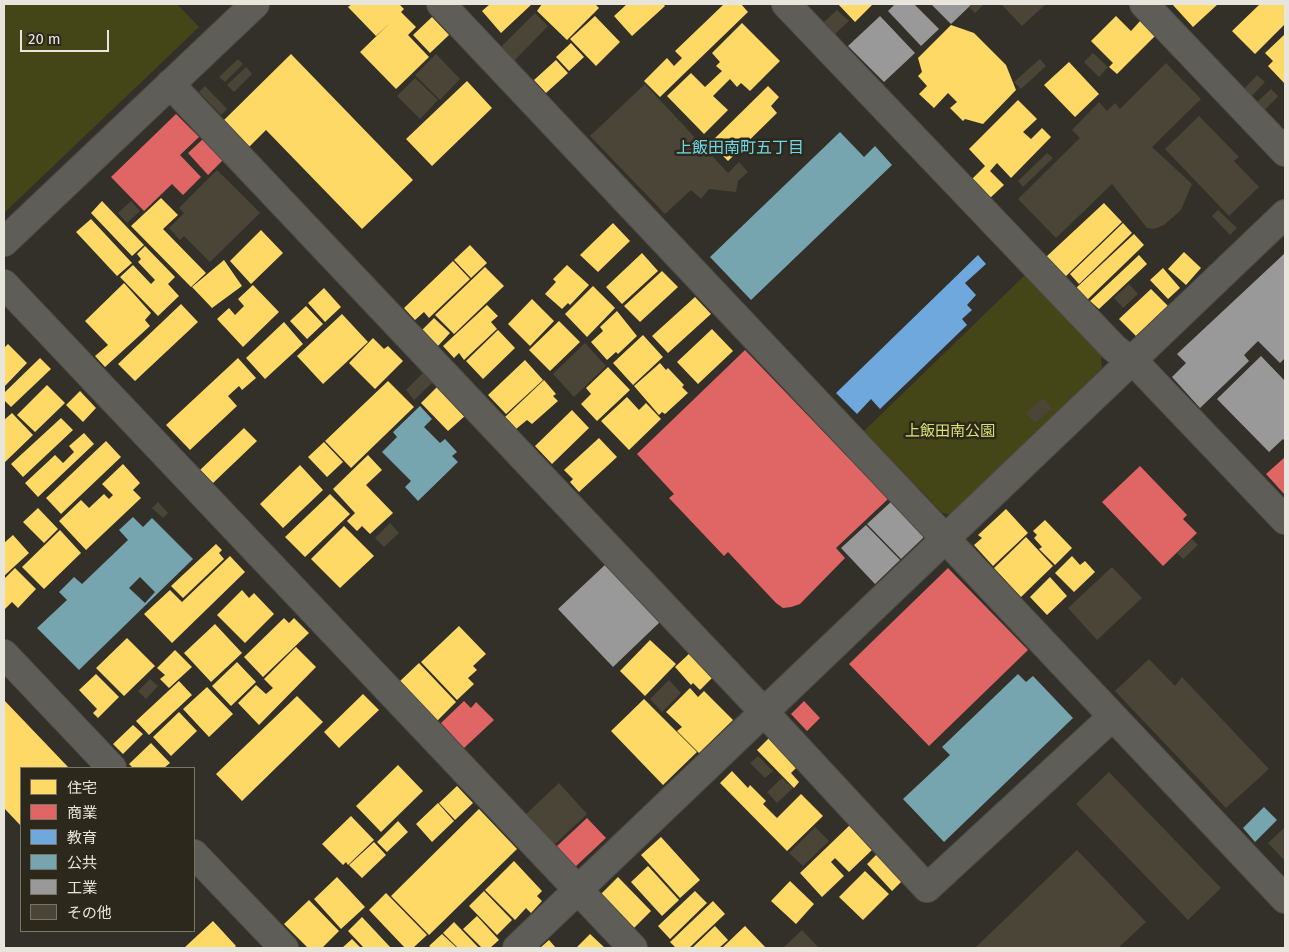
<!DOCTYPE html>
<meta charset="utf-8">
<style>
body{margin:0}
#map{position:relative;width:1289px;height:952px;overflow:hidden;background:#323029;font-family:"Fira Sans","Noto Sans JP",sans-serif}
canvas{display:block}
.frame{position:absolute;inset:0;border:5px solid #e8e5dd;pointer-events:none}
.legend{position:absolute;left:20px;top:767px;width:175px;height:165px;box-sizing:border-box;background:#2c281b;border:1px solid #777469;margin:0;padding:6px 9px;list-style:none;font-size:15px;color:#e8e5dd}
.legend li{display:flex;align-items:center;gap:10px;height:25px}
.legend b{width:25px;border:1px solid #777469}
.scale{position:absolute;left:20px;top:30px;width:89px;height:22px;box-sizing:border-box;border:2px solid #e8e5dd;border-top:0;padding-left:6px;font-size:15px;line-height:18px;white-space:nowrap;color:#e8e5dd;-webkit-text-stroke:4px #2c281b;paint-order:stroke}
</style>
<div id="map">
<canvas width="1289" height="952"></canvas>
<div class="frame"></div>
<ul class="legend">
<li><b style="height:14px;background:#ffd966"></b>住宅</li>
<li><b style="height:14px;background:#e06666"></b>商業</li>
<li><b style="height:14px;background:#6fa8dc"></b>教育</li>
<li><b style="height:14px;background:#76a5af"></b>公共</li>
<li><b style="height:14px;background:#999"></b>工業</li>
<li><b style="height:14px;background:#4a4536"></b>その他</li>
</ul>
<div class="scale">20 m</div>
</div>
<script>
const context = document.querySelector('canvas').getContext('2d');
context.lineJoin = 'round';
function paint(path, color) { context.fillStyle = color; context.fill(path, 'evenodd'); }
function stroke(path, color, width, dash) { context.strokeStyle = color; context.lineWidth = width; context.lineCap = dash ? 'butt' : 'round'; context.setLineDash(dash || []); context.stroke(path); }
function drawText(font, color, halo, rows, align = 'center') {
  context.font = font + ' "Fira Sans","Noto Sans JP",sans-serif'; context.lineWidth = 5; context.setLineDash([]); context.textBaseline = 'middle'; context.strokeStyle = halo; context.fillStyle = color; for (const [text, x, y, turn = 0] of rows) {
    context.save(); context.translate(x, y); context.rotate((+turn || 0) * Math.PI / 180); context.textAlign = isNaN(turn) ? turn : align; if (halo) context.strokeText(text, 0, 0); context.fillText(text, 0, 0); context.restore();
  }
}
const green = new Path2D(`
 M4 4H177L199 27 4 213Z
 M1025 275 1101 355 1102 368 952 515 942 513 864 431Z`);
const homes = new Path2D(`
 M352 4H399L404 9 401 12 416 27 408 35 429 57 396 89 360 52 391 22 376 36 348 7Z
 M490 4H532L501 33 482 11Z
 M542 4H595L599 8 567 40 537 11Z
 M627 4H663L665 6 632 36 614 16Z
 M724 4H741L748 12 660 97 644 81 667 58 674 66 682 58 675 51Z
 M838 4H873L855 22Z
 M1172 4H1218L1193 27Z
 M1260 4H1285V24L1255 54 1232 31Z
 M595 16 620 42 596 66 570 39Z
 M1116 16 1131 31 1141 20 1156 35 1117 74 1109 67 1113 63 1091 41Z
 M432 17 449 35 430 53 413 35Z
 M742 23 780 61 750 91 741 83 737 87 730 79 713 96 728 110 704 134 667 96 691 73 705 87 722 71 716 66 720 62 712 53Z
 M951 25 974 33 1006 65 1016 90 983 124 965 119 963 121 950 108 957 102 948 93 934 108 919 94 927 86 918 76 922 72 918 58Z
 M1285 34V84L1268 66 1273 61 1265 53Z
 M571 43 584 57 569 71 556 57Z
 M291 54 413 180 362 229 266 130 249 147 223 121Z
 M556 60 568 73 546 93 534 80Z
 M1069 62 1099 94 1075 117 1044 85Z
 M467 81 492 108 432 166 406 139Z
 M768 86 779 97 771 106 777 113 728 161 710 143Z
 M1018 100 1037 119 1023 132 1031 139 1042 128 1051 137 1011 178 997 163 990 171 1004 185 990 198 972 179 985 166 969 149Z
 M161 198 178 215 163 229 206 273 191 287 131 226Z
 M102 201 144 245 132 256 91 213Z
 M1104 203 1122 222 1065 277 1046 257Z
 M91 219 132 263 117 276 76 232Z
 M613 223 630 241 598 272 580 255Z
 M1123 223 1132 233 1079 284 1070 274Z
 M261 230 283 253 251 284 230 261Z
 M1134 234 1144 245 1087 300 1076 288Z
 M470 245 487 263 471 278 454 260Z
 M145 246 175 277 168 284 179 296 158 316 120 277 133 265 151 284 155 280 138 262 141 259 137 254Z
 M1184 252 1201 268 1186 285 1168 269Z
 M642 253 658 271 622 304 606 287Z
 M1139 255 1147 264 1099 309 1090 301Z
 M224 260 242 286 212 308 192 287Z
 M453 261 470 279 429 318 424 312 415 320 404 308Z
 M567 265 589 285 570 305 568 303 562 309 545 294 556 282 553 279Z
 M485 267 504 286 454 334 435 315Z
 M1163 268 1180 288 1168 299 1150 280Z
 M662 271 678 287 640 322 624 306Z
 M124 283 151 313 145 320 150 326 105 367 95 356 108 345 85 321Z
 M253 285 279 312 243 347 217 319 229 308 235 315 244 306 238 299Z
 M593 286 615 308 587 337 565 314Z
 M324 288 341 307 325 322 308 303Z
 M1151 289 1168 306 1136 336 1119 319Z
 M695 297 711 314 668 353 652 336Z
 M532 299 554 321 530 346 508 324Z
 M181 304 198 322 135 381 118 364Z
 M487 305 498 316 491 322 497 329 464 360 459 353 454 358 443 346Z
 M306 306 323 324 307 339 290 321Z
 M617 311 637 336 618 354 616 352 607 360 591 342 603 331 600 327Z
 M342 314 368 342 323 384 297 356Z
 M434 318 450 333 437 347 421 331Z
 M559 321 580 342 550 371 529 350Z
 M284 322 303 344 265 379 246 358Z
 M712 329 733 351 698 384 677 362Z
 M498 330 515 348 483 379 466 361Z
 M643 335 663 357 633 385 613 363Z
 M373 338 384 349 388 346 403 361 375 389 349 363Z
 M8 344 27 363 4 387V348Z
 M40 358 51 369 11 407 4 400V393Z
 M238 358 256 378 242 390 239 386 228 396 237 406 190 450 166 425Z
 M525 360 543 380 506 414 488 395Z
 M660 363 666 370 668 368 684 385 682 387 688 393 665 414 662 412 659 415 634 386Z
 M608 367 630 390 597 421 581 404 591 394 586 388Z
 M544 380 556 394 553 396 558 401 532 424 527 420 516 429 505 417Z
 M388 381 414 407 351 468 325 441Z
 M47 385 65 403 35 432 17 415Z
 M438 386 466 415 448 431 421 403Z
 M80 391 96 408 83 422 66 405Z
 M627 397 639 410 646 403 661 419 629 450 601 421Z
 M572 410 589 428 552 464 535 446Z
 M12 413 33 435 4 463V420Z
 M61 418 73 430 23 477 11 464Z
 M244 428 257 441 213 483 200 470Z
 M84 433 94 444 38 497 25 483 55 455 63 463 74 452 69 446Z
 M599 438 617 457 579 492 570 482 573 479 564 470Z
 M106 441 121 457 61 514 46 498Z
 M324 442 343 462 327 477 308 457Z
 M368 455 382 470 366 485 393 513 370 534 362 526 357 531 347 521 355 513 333 489Z
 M123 464 140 483 133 490 141 498 86 550 59 521 81 500 89 508 104 494 109 499 113 495 102 484Z
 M300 465 323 490 283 528 260 504Z
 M330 494 350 514 305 557 285 537Z
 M38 508 58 529 44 543 23 522Z
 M1006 509 1028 533 993 566 974 545 982 538 978 535Z
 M1045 520 1072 548 1055 565 1039 549 1042 547 1034 538 1037 535 1033 531Z
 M344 526 374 556 340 588 311 559Z
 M60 530 81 553 44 589 22 567Z
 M13 535 29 553 4 576V543Z
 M1026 537 1053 566 1021 597 994 568Z
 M216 544 222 550 219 553 224 559 183 598 171 586Z
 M230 556 245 572 172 643 144 614 170 590 182 602Z
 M1072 556 1080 565 1085 561 1095 572 1074 592 1055 573Z
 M15 568 36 589 18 608 12 602 4 610V579Z
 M1050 577 1067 596 1047 615 1030 597Z
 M242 590 249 598 254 593 274 614 245 643 217 615Z
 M284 618 289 623 294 618 309 633 263 677 244 657Z
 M215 624 242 653 211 682 184 653Z
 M459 626 486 654 473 666 477 670 468 678 474 684 457 700 421 662Z
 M127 638 155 666 124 696 96 668Z
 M650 640 676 664 645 696 620 671Z
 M296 647 316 667 259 725 238 703 256 685 266 694 273 688 264 679Z
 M175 650 192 667 169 688 160 679 165 675 157 668Z
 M691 652 714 676 700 690 693 683 691 685 675 667Z
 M237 662 256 682 231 706 212 686Z
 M419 663 456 702 436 722 399 682Z
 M96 674 119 697 98 718 93 713 97 709 79 690Z
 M179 681 192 695 149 735 136 721Z
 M207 687 233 714 209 737 183 709Z
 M690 688 698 697 704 691 733 720 699 753 677 731 682 727 666 712Z
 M363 694 379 710 339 748 324 732Z
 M297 696 323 722 242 801 216 774Z
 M644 699 697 752 663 785 611 731Z
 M4 700 69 768H21V826L4 808Z
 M179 712 197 731 171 756 153 737Z
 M133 725 143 734 123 754 113 744Z
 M770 737 798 766 791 773 799 782 794 788 757 750Z
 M151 743 170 763 164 768H133L129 764Z
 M398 765 423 791 381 832 356 806Z
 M732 771 748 788 750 785 766 801 763 804 777 818 801 794 823 816 787 851 720 783Z
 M457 786 473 803 455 820 439 803Z
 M438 803 454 821 432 842 416 824Z
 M479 809 517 849 429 935 391 896Z
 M351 816 374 840 348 865 346 862 343 865 322 844Z
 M398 821 408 832 387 852 377 842Z
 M850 825 873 849 849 872 829 852 835 858 831 862 844 876 822 897 800 873Z
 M661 837 700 880 680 898 641 855Z
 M374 842 386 855 362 878 349 865Z
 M878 853 903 880 892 891 867 864Z
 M514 861 542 891 537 896 542 901 531 913 526 908 515 920 485 890Z
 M648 866 679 900 662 916 631 882Z
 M865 871 889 894 863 920 839 897Z
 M337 877 365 907 341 929 314 899Z
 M618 877 651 911 634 928 601 894Z
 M790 881 814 904 796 924 771 901Z
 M484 891 512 920 497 935 469 906Z
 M695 891 707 903 670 939 658 926Z
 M386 893 427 935 413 948H405L369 910Z
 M309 900 339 931 322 948H308L284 924Z
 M713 901 725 914 689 948H676L670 942Z
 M477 916 499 940 490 948H482L463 929Z
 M362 917 391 948H364L348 931Z
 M213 921 236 946 234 948H184Z
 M454 922 479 948H458L443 933Z
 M715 926 728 940 719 948H692Z
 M745 926 766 948H722Z
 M442 934 457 948H432L429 946Z
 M590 934 605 948H576Z
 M352 939 361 948H342Z
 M549 940 556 948H540Z`);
const shops = new Path2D(`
 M176 114 199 137 180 155 201 177 183 195 172 184 144 211 111 177Z
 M203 139 223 160 208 175 188 153Z
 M745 350 888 499 836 548 845 558 800 604 791 607 783 608 776 603 728 552 724 556 669 498 674 494 637 454Z
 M1285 457V495L1266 474Z
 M1140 466 1187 515 1183 519 1197 533 1163 566 1102 502Z
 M948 568 1028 650 929 746 849 664Z
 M464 701 471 708 476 702 494 720 464 748 441 723Z
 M804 701 820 718 807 731 791 714Z
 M587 818 606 838 575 867 557 846Z`);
const schools = new Path2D(`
 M978 255 986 264 965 283 976 295 967 305 972 310 962 319 967 325 880 409 871 399 857 414 836 393Z`);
const public = new Path2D(`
 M840 132 864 157 875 146 892 165 751 300 710 257Z
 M420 406 432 419 424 427 440 443 445 439 457 452 452 456 458 462 418 501 405 487 411 481 382 452 397 437 393 432Z
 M133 517 143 527 152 518 193 559 79 670 37 628 67 600 59 592 74 577 82 584 128 540 119 530ZM140 577 155 592 145 603 129 588Z
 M1018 674 1026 682 1033 676 1073 718 944 842 903 799 950 755 942 747Z
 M1264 807 1277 820 1255 842 1243 828Z`);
const industry = new Path2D(`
 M895 4H914L939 29 921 46 888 11Z
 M931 4H972L951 24Z
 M880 16 915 53 884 82 848 46Z
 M1285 253V358L1280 363 1258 341 1244 355 1249 361 1200 408 1172 377 1186 363 1177 354Z
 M1261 356 1285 381V441L1283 439 1269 452 1217 399Z
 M893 500 923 532V538L901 559 867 524Z
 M866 525 900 560 875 584 841 548Z
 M606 564 661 621 613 667 558 609Z`);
const building = new Path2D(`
 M973 4H984L975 13 969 7Z
 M1001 4H1046L1022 26Z
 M837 10 849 21 834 35 823 23Z
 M535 13 548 26 514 61 501 47Z
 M1093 53 1108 67 1099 77 1084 62Z
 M436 54 460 79 440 100 415 75Z
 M238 59 243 64 225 82 219 77Z
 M1040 59 1046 66 1021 89 1014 82Z
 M1166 63 1201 99 1152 147 1192 184 1181 210 1164 225 1154 229 1147 228 1112 184 1056 238 1018 199 1080 138 1072 130 1099 102 1107 111 1115 103 1120 109Z
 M246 67 252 74 234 92 227 85Z
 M1257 75 1265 82 1251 97 1243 90Z
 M415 78 438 100 420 119 397 96Z
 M645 84 728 173 739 162 748 172 738 181 736 192 709 189 701 199 691 190 665 214 590 136Z
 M205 86 227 109 221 115 199 92Z
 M1271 89 1278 96 1264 111 1256 103Z
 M1199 116 1239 157 1234 161 1259 187 1229 216 1165 149Z
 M1047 153 1053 158 1023 187 1018 181Z
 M217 170 260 213 210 262 184 236 180 240 169 228 184 213 179 208Z
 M131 201 140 211 127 223 118 213Z
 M1218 210 1237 228 1230 235 1212 216Z
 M1129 284 1138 294 1123 308 1114 298Z
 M585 343 606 366 574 397 553 374Z
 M423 373 432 383 414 400 406 390Z
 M1043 398 1052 409 1035 423 1026 413Z
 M158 502 168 513 163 518 152 508Z
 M390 523 399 533 384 547 375 538Z
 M1192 539 1198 545 1183 559 1177 553Z
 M1112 567 1142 598 1097 640 1068 608Z
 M1149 659 1175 686 1182 677 1269 769 1226 808 1115 691Z
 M150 679 158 686 146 699 138 691Z
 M669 680 681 693 662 712 650 699Z
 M758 756 773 771 765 778 750 763Z
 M1109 772 1221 888 1188 920 1076 804Z
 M782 778 793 788 777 803 767 792Z
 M559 783 587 814 554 845 525 815Z
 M815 827 829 841 803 866 789 853Z
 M1285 827V861L1268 843Z
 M1077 850 1146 922 1118 948H978L976 947Z
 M802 930 819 948H783Z`);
const minor = new Path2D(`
 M441 4 1285 899
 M786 4 1114 348 1141 369 1285 520
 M1144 4 1285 152
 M170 84 764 712 927 888 1112 717
 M4 242 255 4
 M4 284 633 948
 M4 654 112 768
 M194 854 284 948
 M517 948 1285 214`);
const parkNames = [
 ["上飯田南公園",950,432]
];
const neighbourhoodNames = [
 ["上飯田南町五丁目",740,149]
];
paint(green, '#454617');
paint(homes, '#ffd966');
paint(shops, '#e06666');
paint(schools, '#6fa8dc');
paint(public, '#76a5af');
paint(industry, '#999');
paint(building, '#4a4536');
stroke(minor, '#4f4d47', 30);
stroke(minor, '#5f5d58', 28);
drawText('15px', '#dce172', '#2c281b', parkNames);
drawText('16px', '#6ed7e9', '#2c281b', neighbourhoodNames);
</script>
